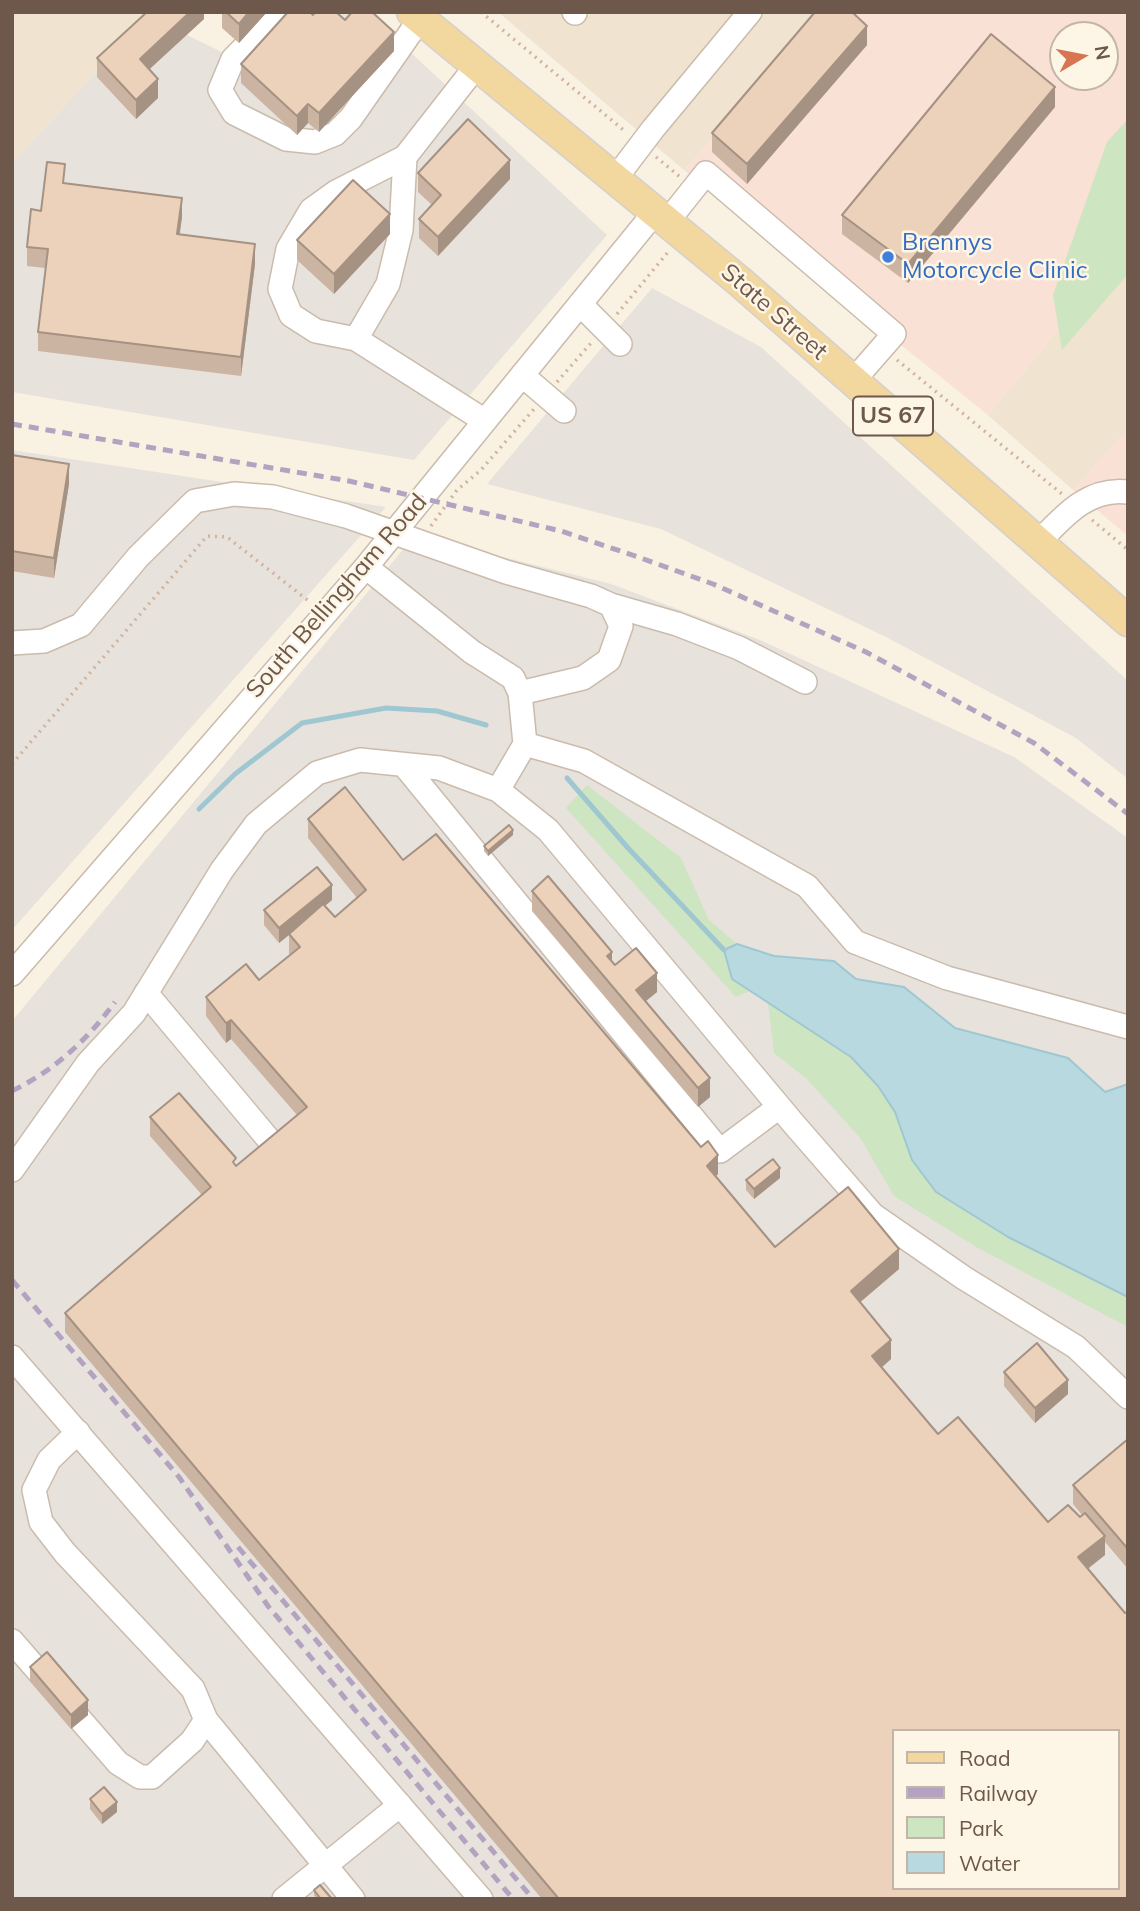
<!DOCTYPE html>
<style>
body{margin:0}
#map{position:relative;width:1140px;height:1911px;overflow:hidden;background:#f9f1e1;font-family:Mulish,sans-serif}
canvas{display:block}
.frame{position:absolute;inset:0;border:14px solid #6d584b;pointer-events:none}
.legend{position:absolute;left:892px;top:1729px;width:228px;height:161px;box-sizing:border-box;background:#fdf5e6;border:2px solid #c3b6a8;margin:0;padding:9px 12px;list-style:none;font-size:21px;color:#6d584b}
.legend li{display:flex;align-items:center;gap:14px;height:35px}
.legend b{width:35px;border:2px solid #c3b6a8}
.north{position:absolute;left:1049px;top:21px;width:70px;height:70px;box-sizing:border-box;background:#fdf5e6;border:2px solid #c3b6a8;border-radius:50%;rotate:80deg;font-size:19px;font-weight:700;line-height:28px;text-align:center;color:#6d584b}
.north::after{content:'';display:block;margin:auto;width:24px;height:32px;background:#d87551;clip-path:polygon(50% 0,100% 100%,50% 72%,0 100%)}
</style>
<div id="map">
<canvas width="1140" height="1911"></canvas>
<div class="frame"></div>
<ul class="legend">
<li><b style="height:9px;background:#f2d79f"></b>Road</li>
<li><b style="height:9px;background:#b3a2c0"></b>Railway</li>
<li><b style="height:19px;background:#cee5c1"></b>Park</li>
<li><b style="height:19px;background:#b8d9e0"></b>Water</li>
</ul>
<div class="north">N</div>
</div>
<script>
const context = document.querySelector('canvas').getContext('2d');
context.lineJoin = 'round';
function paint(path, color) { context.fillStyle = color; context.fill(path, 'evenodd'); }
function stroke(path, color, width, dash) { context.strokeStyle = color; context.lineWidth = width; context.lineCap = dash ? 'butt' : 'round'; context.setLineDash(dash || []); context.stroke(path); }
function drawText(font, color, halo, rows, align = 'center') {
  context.font = font + ' Mulish,sans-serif'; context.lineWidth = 5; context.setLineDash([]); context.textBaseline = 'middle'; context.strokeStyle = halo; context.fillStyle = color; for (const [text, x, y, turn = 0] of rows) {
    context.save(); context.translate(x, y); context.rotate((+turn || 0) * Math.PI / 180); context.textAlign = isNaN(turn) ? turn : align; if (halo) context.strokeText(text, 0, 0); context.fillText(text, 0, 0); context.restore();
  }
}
const residential = new Path2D(`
 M12 12H144L148 16 12 163Z
 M498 12H833L684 170Z
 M1128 244V429L1073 490 988 415Z`);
const commercial = new Path2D(`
 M833 12H1128V244L988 415 684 170ZM1063 35H1105V77H1063Z
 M1128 429V536L1073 490Z`);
const industrial = new Path2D(`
 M271 12H367L607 235 414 460 12 392V163L148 16 226 54Z
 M652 288 761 347 1128 681V779L1076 738 886 637 661 529 487 484Z
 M12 450 386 507 12 930Z
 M415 535 611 584 760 640 1014 757 1128 838V1899H12V1021ZM893 1731H1117V1888H893Z`);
const green = new Path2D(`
 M1128 119V274L1062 350 1053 295 1107 142Z
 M587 785 681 858 709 920 737 944 724 950 732 979 750 991 736 997 566 808Z
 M768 1003 850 1057 878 1086 895 1112 912 1160 1008 1237 1128 1297V1327L978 1248 894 1196 861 1139 807 1079 774 1053Z`);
const water = new Path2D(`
 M737 944 774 956 834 961 856 979 904 987 955 1028 1068 1058 1105 1092 1128 1084V1297L1008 1237 936 1192 912 1160 895 1112 878 1086 851 1057 732 979 724 950Z`);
const stream = new Path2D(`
 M567 778 628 848 724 950
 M199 809 235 774 302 723 386 708 437 711 486 725`);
const path = new Path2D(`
 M481 12 626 132
 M656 157 680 177
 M617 314 668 252
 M897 360 1062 494
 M557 382 591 343
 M1092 520 1128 550
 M431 526 457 490 481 470 534 409
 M12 764 207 536 227 537 310 602`);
const minor = new Path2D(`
 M279 12 233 59 220 90 234 113 286 139 315 142 335 134 351 118 420 19
 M574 12 575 13
 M477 65 405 157 336 192 311 210 288 249 280 289 291 315 316 331 356 339 485 421
 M615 179 653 129 750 12
 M667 222 706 173 894 334 853 381
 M580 304 620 344
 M356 339 388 284 401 230 405 157
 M522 375 564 411
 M1038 543C1063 517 1088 487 1128 492
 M366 567 472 652 513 678 520 693 525 744 498 790
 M12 643 44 641 81 625 138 557 195 501 234 494 273 497 346 516 506 572 591 596 611 605 677 624 739 648 805 682
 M520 693 583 678 609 660 621 626 611 605
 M525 744 584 761 807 886 855 942 947 978 1128 1027
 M404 765 720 1151 779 1107
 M12 974 366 567 655 212
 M146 993 270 1141
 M12 1170 88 1063 134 1013 222 870 256 824 317 773 360 760 439 768 498 790 548 830 793 1123 873 1215 964 1278 1076 1347 1128 1397
 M12 1357 481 1899
 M12 1641 118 1763 140 1777H152L192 1741 206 1720 193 1689 65 1553 41 1522 34 1490 49 1460 78 1432
 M206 1720 353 1899
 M284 1899 400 1805`);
const major = new Path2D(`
 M412 12 739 281 1128 621`);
const rail = new Path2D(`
 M12 424 349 481 561 531 638 557 713 584 866 652 1034 743 1128 814
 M12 1091C55 1070 87 1040 115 1002
 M12 1280 179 1477 268 1606 513 1899
 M238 1547 533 1899`);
const wall = new Path2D(`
 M204 12V19L149 69 158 98 136 119 97 77V58Z
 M222 12H267L239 43 222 28Z
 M314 12H336L345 20 394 51 319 132 308 123 297 135 241 83V64L313 15Z
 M867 45 747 184 712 152V133Z
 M1055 107 908 283 842 234V215Z
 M418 173 510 179 438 256 419 238V219L432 205 418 192Z
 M65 183 182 217 179 235 255 264 241 376 38 351V332L45 268 27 266V247L41 211Z
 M390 234 334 294 297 260V240Z
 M12 455 69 484 54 578 12 571Z
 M308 819 403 860 718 1174 716 1176 775 1247 899 1269 860 1302 891 1359 882 1367 938 1434 1048 1522 1080 1517 1082 1515 1073 1504V1485L1128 1439V1569L1105 1542V1555L1088 1569 1128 1899H542L65 1332V1313L202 1195 150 1136V1117L236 1166 297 1115 231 1039 226 1043 206 1016V997L259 980 290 955 289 953V935L279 943 264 925V910L332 900 325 906 335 917 357 898 308 838Z
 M513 835 488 856 484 851V846Z
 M532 891 615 965 657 992 646 1001 710 1097 698 1107 532 911Z
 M780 1178 754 1199 746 1190V1180Z
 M1004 1372 1068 1394 1035 1423 1004 1386Z
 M30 1667 88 1715 71 1729 30 1681Z
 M90 1799 117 1812 102 1824 90 1809Z
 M314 1890 332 1899H317L314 1895Z`);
const shadedWall = new Path2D(`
 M190 12H204V19L140 78V59Z
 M249 12H267L239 43V24Z
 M867 26V45L747 184V164Z
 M394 32V51L319 132V113Z
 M158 79V98L136 119V100Z
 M1055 87V107L908 283V264Z
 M308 104V123L297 135V116Z
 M510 160V179L438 256V237Z
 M182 198V217L177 254V234Z
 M390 214V234L334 294V274Z
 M255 244V264L241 376V357Z
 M69 464V484L54 578V558Z
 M513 830V835L488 856V851Z
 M332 885V900L279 943V928Z
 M612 952V971L607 956Z
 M657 973V992L636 1009V990Z
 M231 1020V1039L226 1043V1023Z
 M710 1078V1097L698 1107V1088Z
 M718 1155V1174L707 1185V1166Z
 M780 1168V1178L754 1199V1189Z
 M899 1249V1269L851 1310V1291Z
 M891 1340V1359L872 1376V1356Z
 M1068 1380V1394L1035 1423V1408Z
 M1105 1536V1555L1078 1576V1557Z
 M88 1700V1715L71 1729V1715Z
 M117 1802V1812L102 1824V1814Z`);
const building = new Path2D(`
 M147 12H190L140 59 158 79 136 100 97 58Z
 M226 12H249L239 24Z
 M288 12H310L313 15 315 12H336L345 20 352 12H372L394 32 319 113 308 104 297 116 241 64Z
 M815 12H852L867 26 747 164 712 133Z
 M991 34 1055 87 908 264 842 215Z
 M468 119 510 160 438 237 419 219 441 195 418 173Z
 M47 162 65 164 63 183 182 198 177 234 255 244 241 357 38 332 48 249 27 247 31 209 41 211Z
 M353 180 390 214 334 274 297 240Z
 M12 455 69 464 54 558 12 551Z
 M345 787 403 860 436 834 701 1147 708 1141 718 1155 707 1166 775 1247 848 1187 899 1249 851 1291 891 1340 872 1356 938 1434 958 1417 1048 1522 1068 1505 1080 1517 1085 1513 1105 1536 1078 1557 1125 1613 1128 1611V1899H559L65 1313 211 1187 150 1117 179 1093 236 1158 233 1162 236 1166 307 1107 231 1020 226 1023 206 997 246 964 259 980 300 947 289 934 323 904 335 917 366 890 308 819ZM893 1731H1117V1888H893Z
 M509 825 513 830 488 851 484 846Z
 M317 867 332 885 279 928 264 910Z
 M548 876 612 952 607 956 615 965 636 948 657 973 636 990 710 1078 698 1088 532 891Z
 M773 1159 780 1168 754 1189 746 1180Z
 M1037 1343 1068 1380 1035 1408 1004 1372Z
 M1128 1439V1549L1073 1485Z
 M47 1652 88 1700 71 1715 30 1667Z
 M104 1787 117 1802 102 1814 90 1799Z
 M320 1885 332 1899H321L314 1890Z`);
const markers = [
 [888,257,7,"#3f7fe0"]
];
const shields = [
 [893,416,80]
];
const shieldNames = [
 ["US 67",893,416]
];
const shopNames = [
 ["Brennys",902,243],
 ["Motorcycle Clinic",902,271]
];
const streetNames = [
 ["State Street",774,312,41],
 ["South Bellingham Road",337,596,-49]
];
paint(residential, '#f0e3d0');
paint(commercial, '#f9e1d5');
paint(industrial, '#e8e2dc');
paint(green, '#cee5c1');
paint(water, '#b8d9e0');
stroke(water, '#9fc7d1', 2);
stroke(stream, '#9fc7d1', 5);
stroke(minor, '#cabbac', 26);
stroke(major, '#d6d0cd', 33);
stroke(path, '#d0b49f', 3.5, [2, 5]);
stroke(minor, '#fff', 23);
stroke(major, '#f2d79f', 30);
stroke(rail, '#b3a2c0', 5, [10, 7]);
paint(wall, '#cbb4a1');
paint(shadedWall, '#a59283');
paint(building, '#ecd1bb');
stroke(building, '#a59283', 2);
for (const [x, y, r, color] of markers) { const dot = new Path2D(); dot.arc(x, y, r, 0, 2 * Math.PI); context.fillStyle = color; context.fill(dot); stroke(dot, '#fdf5e6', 2.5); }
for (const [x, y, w] of shields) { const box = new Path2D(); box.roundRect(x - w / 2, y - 19.5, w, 39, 5); context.fillStyle = '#fdf5e6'; context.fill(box); stroke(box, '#6d584b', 2); }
drawText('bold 23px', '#6d584b', null, shieldNames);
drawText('24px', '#366cbe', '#fdf5e6', shopNames, 'left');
drawText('24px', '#6d584b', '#fdf5e6', streetNames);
</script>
